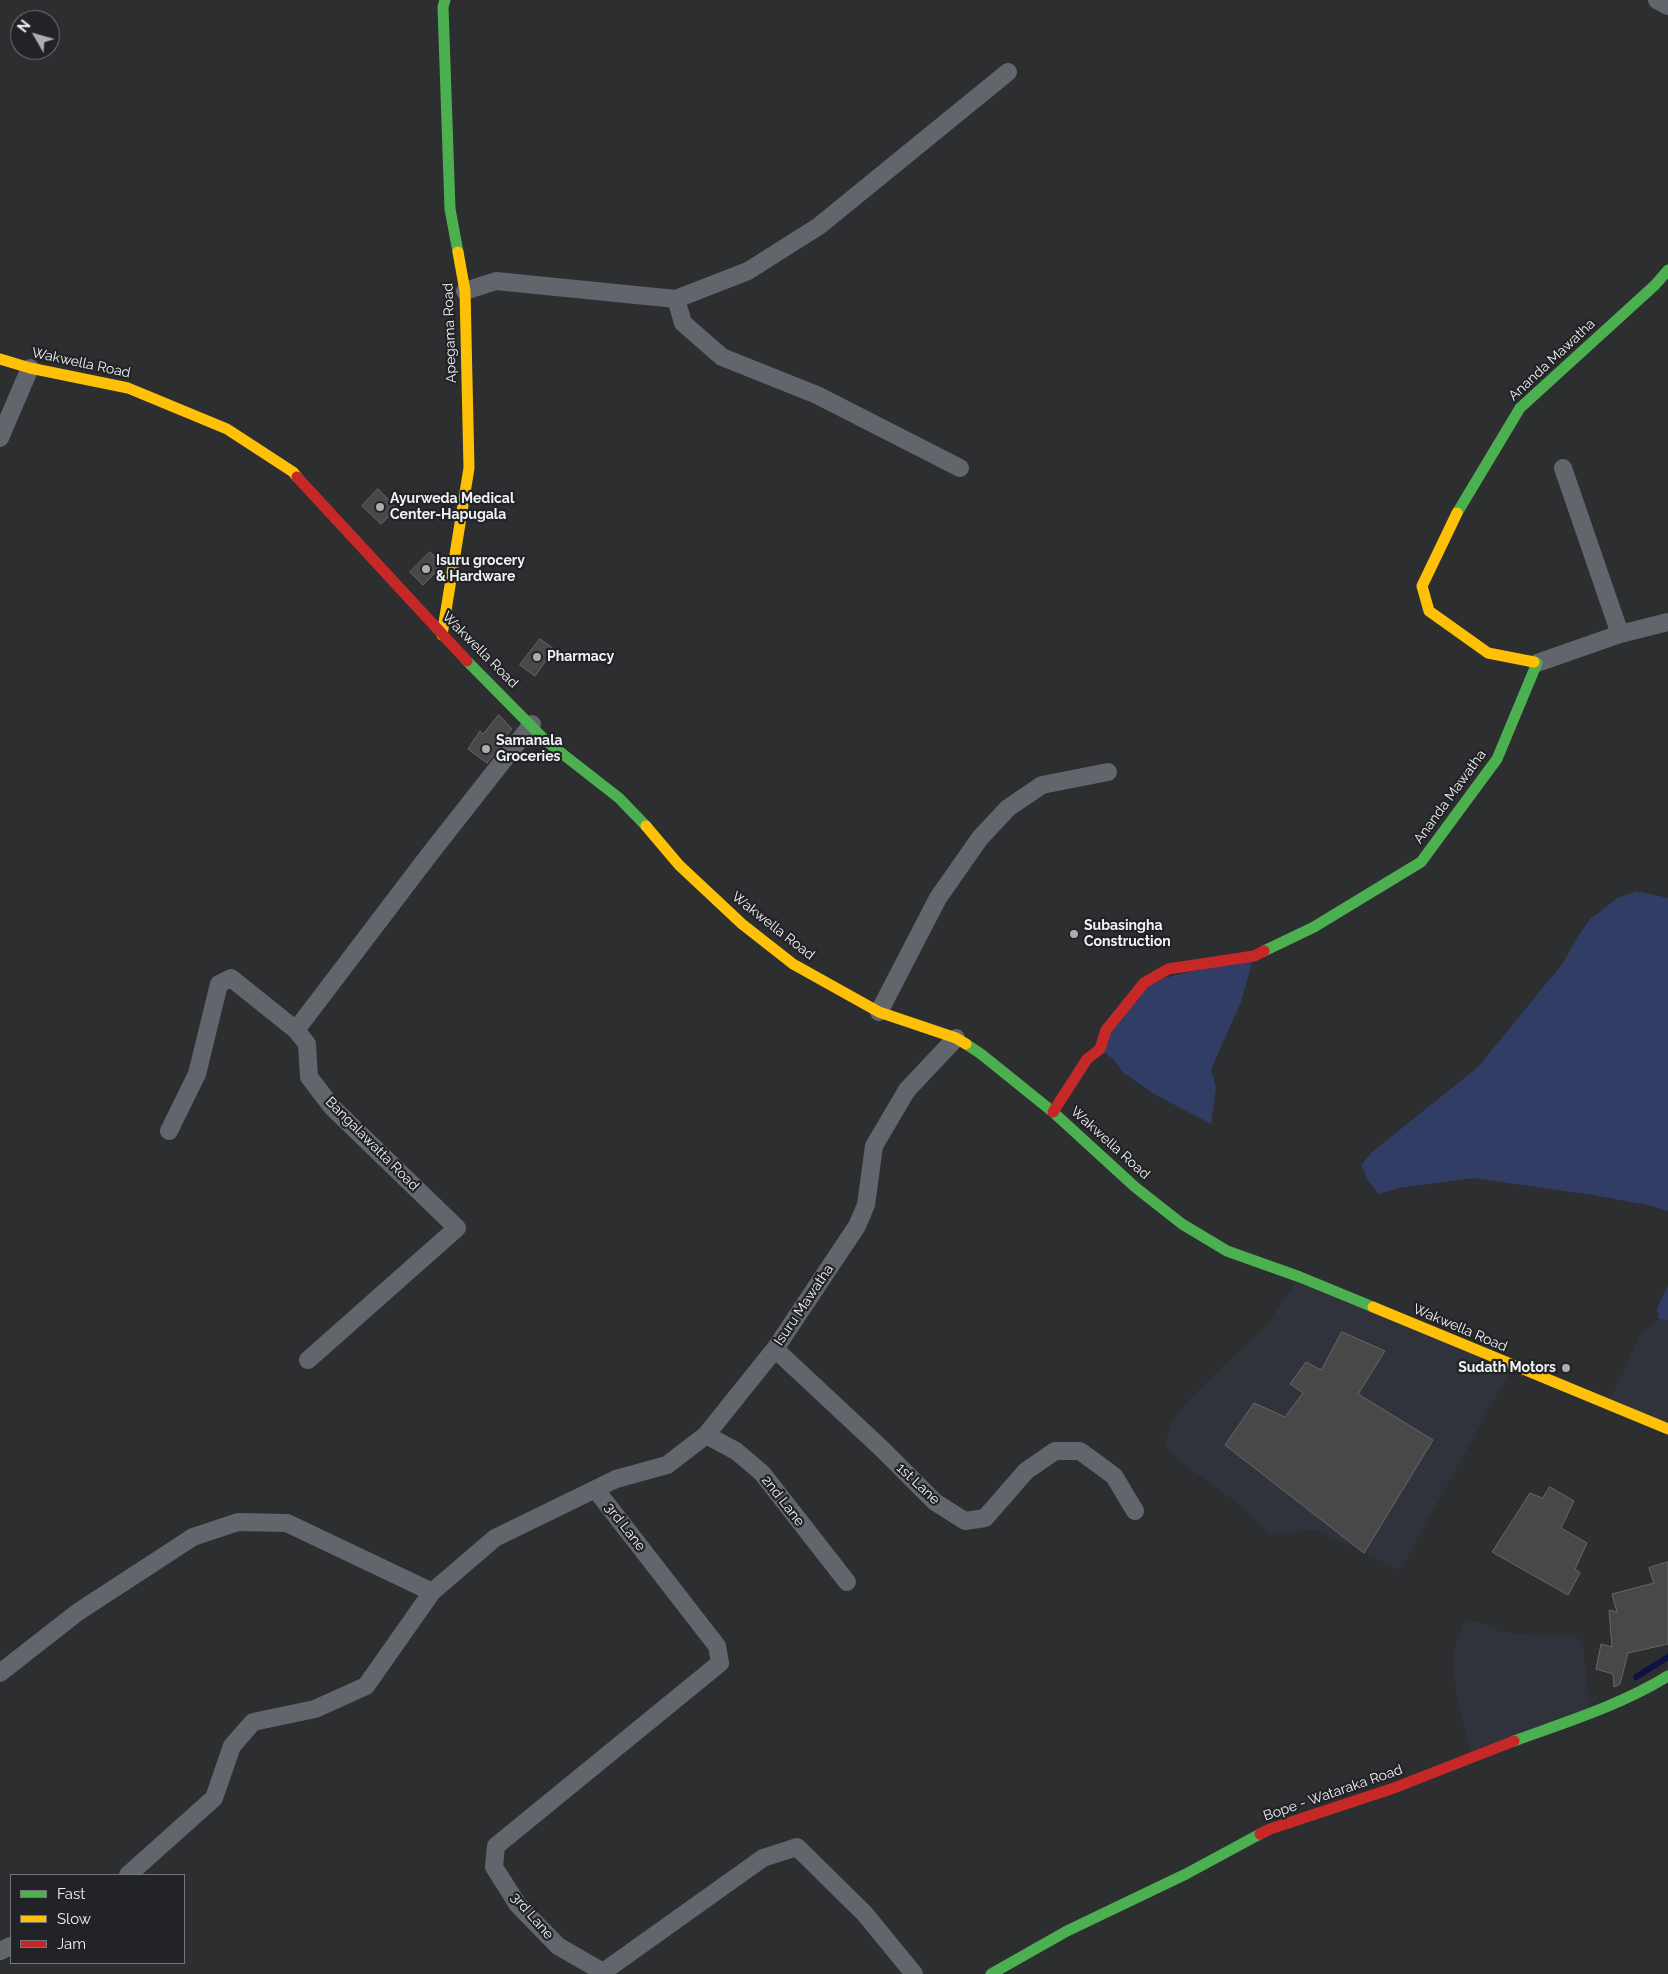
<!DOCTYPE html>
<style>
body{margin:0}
#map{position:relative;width:1668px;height:1974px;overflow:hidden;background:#2d2e2f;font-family:Raleway,sans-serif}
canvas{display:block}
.legend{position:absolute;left:10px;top:1874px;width:175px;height:90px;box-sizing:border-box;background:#222326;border:1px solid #757678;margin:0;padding:6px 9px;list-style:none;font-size:15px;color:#f1f2f4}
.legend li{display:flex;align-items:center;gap:10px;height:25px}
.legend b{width:25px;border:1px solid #757678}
.north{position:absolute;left:10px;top:10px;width:50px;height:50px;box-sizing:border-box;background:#222326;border:1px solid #757678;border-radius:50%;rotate:308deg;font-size:14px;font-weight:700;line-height:20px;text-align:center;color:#f1f2f4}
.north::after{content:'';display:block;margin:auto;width:18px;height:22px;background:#acadaf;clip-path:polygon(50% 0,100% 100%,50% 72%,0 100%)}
</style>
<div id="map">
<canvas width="1668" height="1974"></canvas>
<ul class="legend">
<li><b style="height:6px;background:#4caf50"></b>Fast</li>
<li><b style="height:6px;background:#ffc107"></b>Slow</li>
<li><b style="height:6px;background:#c62828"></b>Jam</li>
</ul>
<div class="north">N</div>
</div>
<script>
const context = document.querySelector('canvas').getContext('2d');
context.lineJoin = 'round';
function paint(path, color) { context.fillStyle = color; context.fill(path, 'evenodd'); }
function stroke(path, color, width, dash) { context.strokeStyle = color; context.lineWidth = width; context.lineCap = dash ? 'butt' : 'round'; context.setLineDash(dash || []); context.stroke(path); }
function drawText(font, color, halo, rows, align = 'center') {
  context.font = font + ' Raleway,sans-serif'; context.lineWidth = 4.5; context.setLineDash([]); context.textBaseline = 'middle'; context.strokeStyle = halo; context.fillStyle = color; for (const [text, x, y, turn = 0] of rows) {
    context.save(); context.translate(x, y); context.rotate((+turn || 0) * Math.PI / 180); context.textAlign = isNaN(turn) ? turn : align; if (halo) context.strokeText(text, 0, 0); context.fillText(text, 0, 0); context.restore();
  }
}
const built = new Path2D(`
 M1300 1277 1513 1366 1400 1570 1317 1530 1269 1534 1235 1501 1179 1461 1171 1454 1166 1443 1168 1431 1173 1420 1189 1399 1268 1323Z
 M1659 1319 1668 1320V1429L1608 1405 1640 1335Z
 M1472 1621 1490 1626 1502 1632 1550 1636 1570 1634 1579 1638 1583 1648 1590 1713 1471 1757 1456 1695 1454 1660 1456 1643 1463 1625Z`);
const green = new Path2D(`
 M1636 891 1668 898V1211L1653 1206 1593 1195 1474 1178 1399 1188 1379 1194 1369 1182 1361 1165 1371 1153 1478 1067 1563 963 1578 936 1590 919 1618 898Z
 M1254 956 1241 1002 1211 1069 1216 1087 1211 1124 1154 1094 1124 1073 1113 1059 1100 1049 1144 983Z
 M1668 1285V1320L1659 1319 1657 1309Z`);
const stream = new Path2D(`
 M1636 1677 1668 1657`);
const building = new Path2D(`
 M378 489 397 508 381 524 362 506Z
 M430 552 439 561 438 570 423 585 410 572Z
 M540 639 554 649 535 676 520 665Z
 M499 715 512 729 499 745 501 746 487 763 468 749 480 731 483 734Z
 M1342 1332 1385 1351 1358 1394 1433 1440 1364 1553 1225 1445 1254 1403 1285 1417 1303 1393 1290 1384 1306 1362 1321 1370Z
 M1550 1487 1574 1501 1561 1528 1587 1543 1575 1569 1580 1573 1568 1595 1492 1552 1530 1493 1542 1498Z
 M1668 1562V1644L1628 1653 1620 1684 1614 1687 1613 1674 1596 1669 1601 1644 1612 1647 1609 1610 1617 1612 1612 1594 1654 1583 1649 1568Z`);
const street = new Path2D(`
 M1657 0 1668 6
 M465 291 496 281 676 299 748 271 819 226 1008 72
 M676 299 683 323 722 357 817 395 960 468
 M0 438 30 368
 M1563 468 1620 634
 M1537 663 1620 634 1668 622
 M879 1012 938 898 980 838 1008 808 1042 785 1108 772
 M169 1131 197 1074 219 984 231 978 296 1030
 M775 1349 881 1448 935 1502 965 1521 985 1518 1026 1471 1055 1451H1080L1114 1476 1135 1511
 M308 1360 457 1228 332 1107 309 1077 307 1044 296 1030 429 855 532 724
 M706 1435 736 1451 762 1473 847 1582
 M596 1490 717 1646 720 1663 496 1846 494 1867 518 1905 558 1946 603 1972 763 1858 797 1847 865 1914 914 1974
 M0 1673 78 1612 193 1537 238 1522 287 1523 432 1592
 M128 1875 214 1798 232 1746 253 1722 315 1709 366 1686 432 1592 495 1538 616 1479 667 1465 706 1435 775 1349 857 1226 866 1205 874 1146 907 1090 956 1038
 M0 1951 11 1946`);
const fast = new Path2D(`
 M445 0 443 7 450 209 458 252
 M1457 513 1520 408 1655 285 1668 270
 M467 661 546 741 619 798 646 826
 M1264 951 1314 927 1421 862 1497 759 1537 663 1534 662
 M966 1044 981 1054 1053 1112 1135 1187 1182 1224 1227 1251 1300 1277 1373 1307
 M1514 1741C1566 1722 1621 1705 1668 1676
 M991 1974 1067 1931 1186 1874 1260 1834`);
const slow = new Path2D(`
 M0 359 30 368 128 388 227 429 293 472 297 477
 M1457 513 1422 586 1429 611 1488 653 1534 662
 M442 635 469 468 465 291 458 252
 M646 826 679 865 742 924 793 964 879 1012 956 1038 966 1044
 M1373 1307 1668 1429`);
const jam = new Path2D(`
 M297 477 467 661
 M1053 1112 1087 1059 1100 1049 1106 1030 1144 983 1168 969 1254 956 1264 951
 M1260 1834 1270 1829 1394 1788 1514 1741`);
const markers = [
 [380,507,5,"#acadaf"],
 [426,569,5,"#acadaf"],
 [537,657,5,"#acadaf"],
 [486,749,5,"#acadaf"],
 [1074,934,5,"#acadaf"],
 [1566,1368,5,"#acadaf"]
];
const streetNames = [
 ["Apegama Road",450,333,-92],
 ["Ananda Mawatha",1552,360,-43],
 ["Wakwella Road",81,363,12],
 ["Wakwella Road",480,650,45],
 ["Ananda Mawatha",1450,797,-54],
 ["Wakwella Road",773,926,38],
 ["Wakwella Road",1110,1143,42],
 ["Bangalawatta Road",372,1144,45],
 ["Isuru Mawatha",804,1305,-56],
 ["Wakwella Road",1460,1328,23],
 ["1st Lane",918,1484,43],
 ["2nd Lane",783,1501,52],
 ["3rd Lane",625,1527,52],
 ["Bope - Wataraka Road",1333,1793,-19],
 ["3rd Lane",532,1916,49]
];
const poiNames = [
 ["Ayurweda Medical",390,499],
 ["Center-Hapugala",390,515],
 ["Isuru grocery",436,561],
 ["& Hardware",436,577],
 ["Pharmacy",547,657],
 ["Samanala",496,741],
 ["Groceries",496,757],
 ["Subasingha",1084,926],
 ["Construction",1084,942],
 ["Sudath Motors",1556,1368,"right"]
];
paint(built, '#30333b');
paint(green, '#313d65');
stroke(stream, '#0c1243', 6);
paint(building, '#484849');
stroke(building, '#666768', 1);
stroke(street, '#63656d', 18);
stroke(fast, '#4caf50', 11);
stroke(slow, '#ffc107', 11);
stroke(jam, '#c62828', 11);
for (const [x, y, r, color] of markers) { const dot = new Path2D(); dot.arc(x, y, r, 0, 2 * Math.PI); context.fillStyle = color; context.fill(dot); stroke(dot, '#222326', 2); }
drawText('14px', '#f1f2f4', '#222326', streetNames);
drawText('bold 14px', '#f1f2f4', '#222326', poiNames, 'left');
</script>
